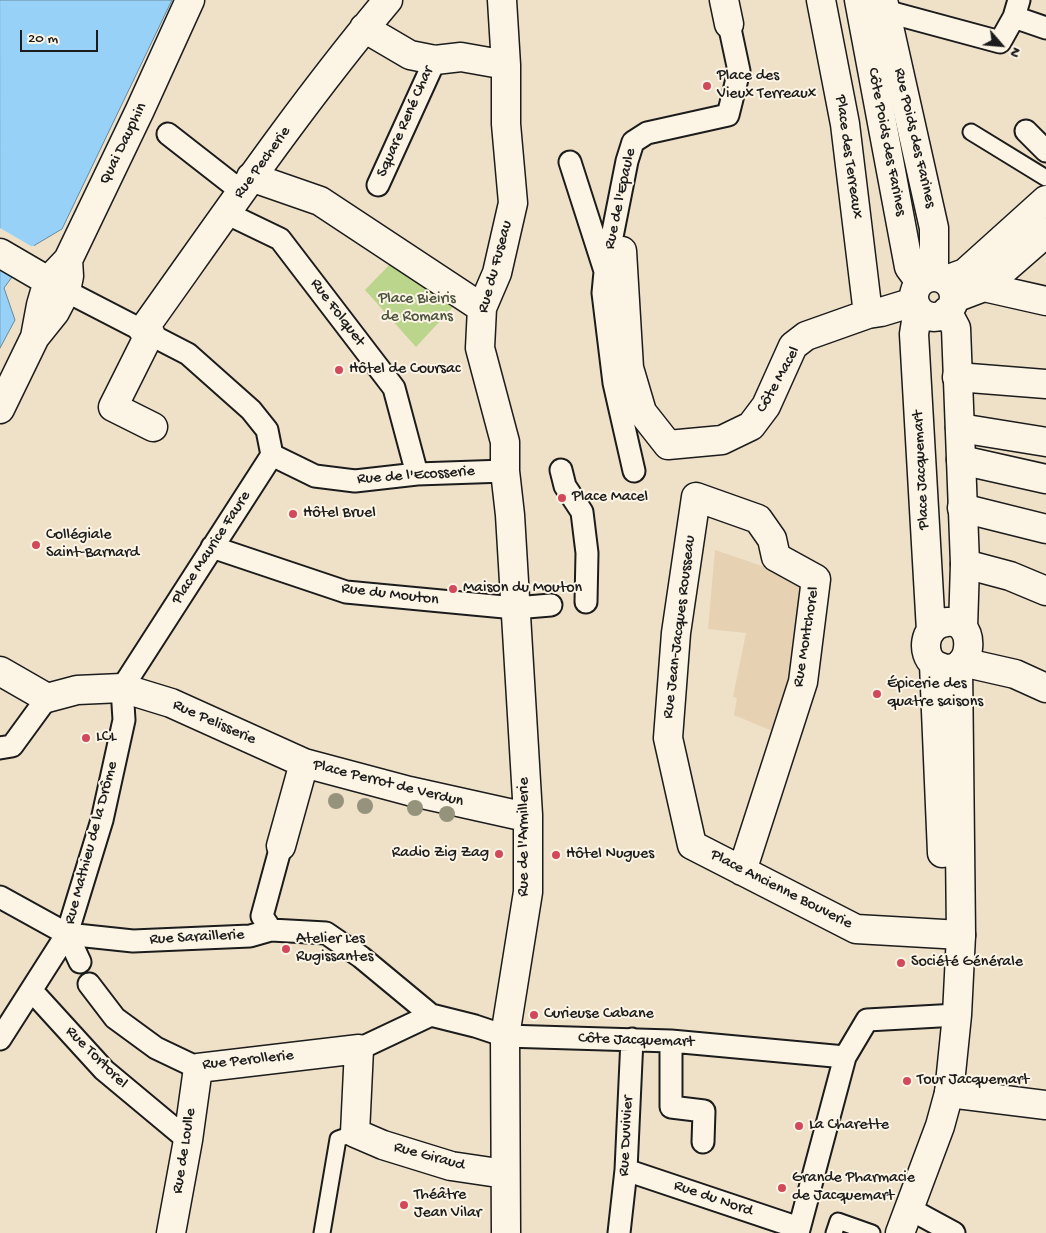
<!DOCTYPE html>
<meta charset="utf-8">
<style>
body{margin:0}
#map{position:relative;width:1046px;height:1233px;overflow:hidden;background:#efe0c8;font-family:"Gochi Hand",sans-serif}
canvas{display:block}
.north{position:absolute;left:976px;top:20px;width:50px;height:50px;-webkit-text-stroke:4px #fcf5e5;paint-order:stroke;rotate:117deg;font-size:14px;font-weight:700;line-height:20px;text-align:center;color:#1c1c1c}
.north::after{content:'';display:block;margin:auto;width:18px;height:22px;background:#1c1c1c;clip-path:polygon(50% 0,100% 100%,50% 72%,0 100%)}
.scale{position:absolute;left:20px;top:30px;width:78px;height:22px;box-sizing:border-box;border:2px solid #1c1c1c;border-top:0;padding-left:6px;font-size:15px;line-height:18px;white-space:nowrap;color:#1c1c1c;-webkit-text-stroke:4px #fcf5e5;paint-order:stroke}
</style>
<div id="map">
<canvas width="1046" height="1233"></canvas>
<div class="north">N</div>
<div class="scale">20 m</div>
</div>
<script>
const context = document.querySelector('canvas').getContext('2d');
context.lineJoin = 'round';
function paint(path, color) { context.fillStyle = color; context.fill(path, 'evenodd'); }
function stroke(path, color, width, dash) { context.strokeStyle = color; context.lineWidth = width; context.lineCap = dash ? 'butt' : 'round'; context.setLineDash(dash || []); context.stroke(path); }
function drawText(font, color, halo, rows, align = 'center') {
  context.font = font + ' "Gochi Hand",sans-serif'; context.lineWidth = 4; context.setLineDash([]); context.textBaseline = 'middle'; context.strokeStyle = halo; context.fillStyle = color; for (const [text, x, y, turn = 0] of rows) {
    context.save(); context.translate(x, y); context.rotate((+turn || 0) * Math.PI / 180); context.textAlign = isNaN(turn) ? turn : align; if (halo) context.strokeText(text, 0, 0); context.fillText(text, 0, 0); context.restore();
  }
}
const built = new Path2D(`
 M715 550 806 581 793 676 777 733 734 715 737 698 733 697 746 633 708 629Z`);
const green = new Path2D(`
 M393 261 440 294 453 307 416 347 365 290Z`);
const water = new Path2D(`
 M0 0H172L62 229 35 245 4 288 15 320 0 348Z`);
const pier = new Path2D(`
 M0 228 31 246H39L14 278 0 270Z`);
const service = new Path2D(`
 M971 132 1046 178
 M322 1233 338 1139 355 1133
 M834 1233 838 1221 872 1233`);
const pedestrian = new Path2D(`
 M885 11 1000 42 1014 17 1019 0
 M1014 17 1046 28
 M1026 131 1046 151
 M168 134 241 191
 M570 162 605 271
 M378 185 435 60
 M226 213 280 239 394 388 417 474
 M272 455 315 476 355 481 417 474 505 471
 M561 470 565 486 582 512 587 553 586 602
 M634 471 614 383 603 293 605 272 627 161 633 142 647 133 728 115 739 71 729 24
 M212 547 346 592 515 608 551 605
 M0 748 12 746 47 698
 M0 897 67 934 133 941 250 936 271 930 326 933 361 957 431 1015 475 1026 505 1036 671 1041 845 1057
 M271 930 262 916 281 846
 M67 934 80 962
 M89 984 115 1018 156 1048 198 1068
 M32 991 104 1070 188 1140
 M0 1039 67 934 102 820 124 720 122 688 272 455 267 430 251 410 188 354 66 291
 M671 1041V1107L704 1111 703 1142
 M359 1049 431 1015
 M626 1170 799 1228
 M908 1208 954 1233
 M619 1233 626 1170 632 1039
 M798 1233 845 1057 867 1020 957 1015`);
const minor = new Path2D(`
 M502 0 506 65V124L513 203 497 273 482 308 480 348 505 442V471L510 515 528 815V892L505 1036 506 1233
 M724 0 729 24
 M821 0 845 124 868 314
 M883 0 934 228V276
 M364 28 410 55 435 60 461 57 506 65
 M251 177 320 201 482 308
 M622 251 629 368 642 412 668 445 722 440 751 426 766 406 793 346 806 336 868 314 881 312 914 302
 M946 280 965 273 1046 200
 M984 287 1046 233
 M955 298 984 287 1046 301
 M143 330C223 218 300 105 388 0
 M150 333 113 407 153 427
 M957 377 1046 384
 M960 428 1046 442
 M961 460 1046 479
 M962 508 1046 529
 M965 564 1010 576 1046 591
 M962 662 1015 674 1046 688
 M0 671 47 698 77 690 122 688 171 703 304 763 409 791 517 815H528
 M281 846 304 763
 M742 871 803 682 816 579 776 557 772 539 758 519 696 497 676 633 668 738 692 845 856 929 961 935
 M171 1233 188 1140 198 1068 359 1049 355 1133 383 1145 451 1166 505 1174`);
const tertiary = new Path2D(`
 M859 0 909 267 920 282
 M914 297a20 20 0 1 1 40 0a20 20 0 1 1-40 0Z
 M918 309 914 334 931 631
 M947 311 956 328 965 564 963 628
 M934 664C975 688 981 611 942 623 924 628 921 653 934 664L942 853
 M949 1093 957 1015 961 935 958 666`);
const secondary = new Path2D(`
 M0 253 48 281
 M35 337 41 305 48 281 68 260 140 110 190 0
 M0 409 35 337 55 312 66 291 69 276 68 260
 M900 1233 940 1126 949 1093 1046 1105`);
const trees = [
 [336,801],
 [365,806],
 [415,808],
 [447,814]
];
const markers = [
 [707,86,5,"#d1495b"],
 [339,370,5,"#d1495b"],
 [562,498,5,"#d1495b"],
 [293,514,5,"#d1495b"],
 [36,545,5,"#d1495b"],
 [453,589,5,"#d1495b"],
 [877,694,5,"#d1495b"],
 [86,738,5,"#d1495b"],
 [499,854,5,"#d1495b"],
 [556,855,5,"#d1495b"],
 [286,949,5,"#d1495b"],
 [901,963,5,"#d1495b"],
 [534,1015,5,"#d1495b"],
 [907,1081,5,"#d1495b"],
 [799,1126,5,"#d1495b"],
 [782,1188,5,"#d1495b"],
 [404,1205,5,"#d1495b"]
];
const poiNames = [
 ["Place des",717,77],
 ["Vieux Terreaux",717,95],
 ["Hôtel de Coursac",349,370],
 ["Place Macel",572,498],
 ["Hôtel Bruel",303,514],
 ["Collégiale",46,536],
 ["Saint-Barnard",46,554],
 ["Maison du Mouton",463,589],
 ["Épicerie des",887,685],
 ["quatre saisons",887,703],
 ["LCL",96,738],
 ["Radio Zig Zag",489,854,"right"],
 ["Hôtel Nugues",566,855],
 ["Atelier Les",296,940],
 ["Rugissantes",296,958],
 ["Société Générale",911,963],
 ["Curieuse Cabane",544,1015],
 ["Tour Jacquemart",917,1081],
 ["La Charette",809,1126],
 ["Grande Pharmacie",792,1179],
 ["de Jacquemart",792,1197],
 ["Théâtre",414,1196],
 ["Jean Vilar",414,1214]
];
const streetNames = [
 ["Square René Char",406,122,-66],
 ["Rue Poids des Farines",914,138,77],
 ["Côte Poids des Farines",886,142,79],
 ["Quai Dauphin",124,144,-64],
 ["Place des Terreaux",848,157,82],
 ["Rue Pecherie",263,163,-54],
 ["Rue de l'Epaule",621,199,-78],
 ["Rue du Fuseau",496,267,-75],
 ["Rue Folquet",337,313,53],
 ["Côte Macel",779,380,-61],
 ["Place Jacquemart",922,470,-93],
 ["Rue de l'Ecosserie",416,476,-4],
 ["Place Maurice Faure",212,548,-57],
 ["Rue du Mouton",390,595,7],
 ["Rue Jean-Jacques Rousseau",680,627,-83],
 ["Rue Montchorel",807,637,-81],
 ["Rue Pelisserie",214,723,24],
 ["Place Perrot de Verdun",388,784,14],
 ["Rue de l'Armillerie",525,837,-90],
 ["Rue Mathieu de la Drôme",92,843,-75],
 ["Place Ancienne Bouverie",781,890,27],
 ["Rue Saraillerie",197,938,-3],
 ["Côte Jacquemart",636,1041,2],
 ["Rue Tortorel",96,1058,45],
 ["Rue Perollerie",248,1061,-6],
 ["Rue Duvivier",627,1136,-87],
 ["Rue de Loulle",185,1151,-81],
 ["Rue Giraud",429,1157,15],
 ["Rue du Nord",713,1199,19]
];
const parkNames = [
 ["Place Bieiris",417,300],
 ["de Romans",417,318]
];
paint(built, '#e6d1b3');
paint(green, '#bbd58d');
paint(water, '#97d1f7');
stroke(water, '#66899f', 1);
paint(pier, '#efe0c8');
stroke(service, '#1c1c1c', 19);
stroke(pedestrian, '#1c1c1c', 25);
stroke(minor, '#1c1c1c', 31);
stroke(tertiary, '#1c1c1c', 31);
stroke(secondary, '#1c1c1c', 31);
stroke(service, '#fcf5e5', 15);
stroke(pedestrian, '#fcf5e5', 21);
stroke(minor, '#fcf5e5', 28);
stroke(tertiary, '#fcf5e5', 28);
stroke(secondary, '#fcf5e5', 28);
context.fillStyle = '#95937c';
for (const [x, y] of trees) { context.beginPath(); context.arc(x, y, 8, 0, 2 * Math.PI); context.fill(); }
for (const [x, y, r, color] of markers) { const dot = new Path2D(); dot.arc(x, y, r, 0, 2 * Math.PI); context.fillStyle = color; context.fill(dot); stroke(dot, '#fcf5e5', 2); }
drawText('16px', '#1c1c1c', '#fcf5e5', poiNames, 'left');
drawText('16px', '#1c1c1c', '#fcf5e5', streetNames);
drawText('16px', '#4c543e', '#fcf5e5', parkNames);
</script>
